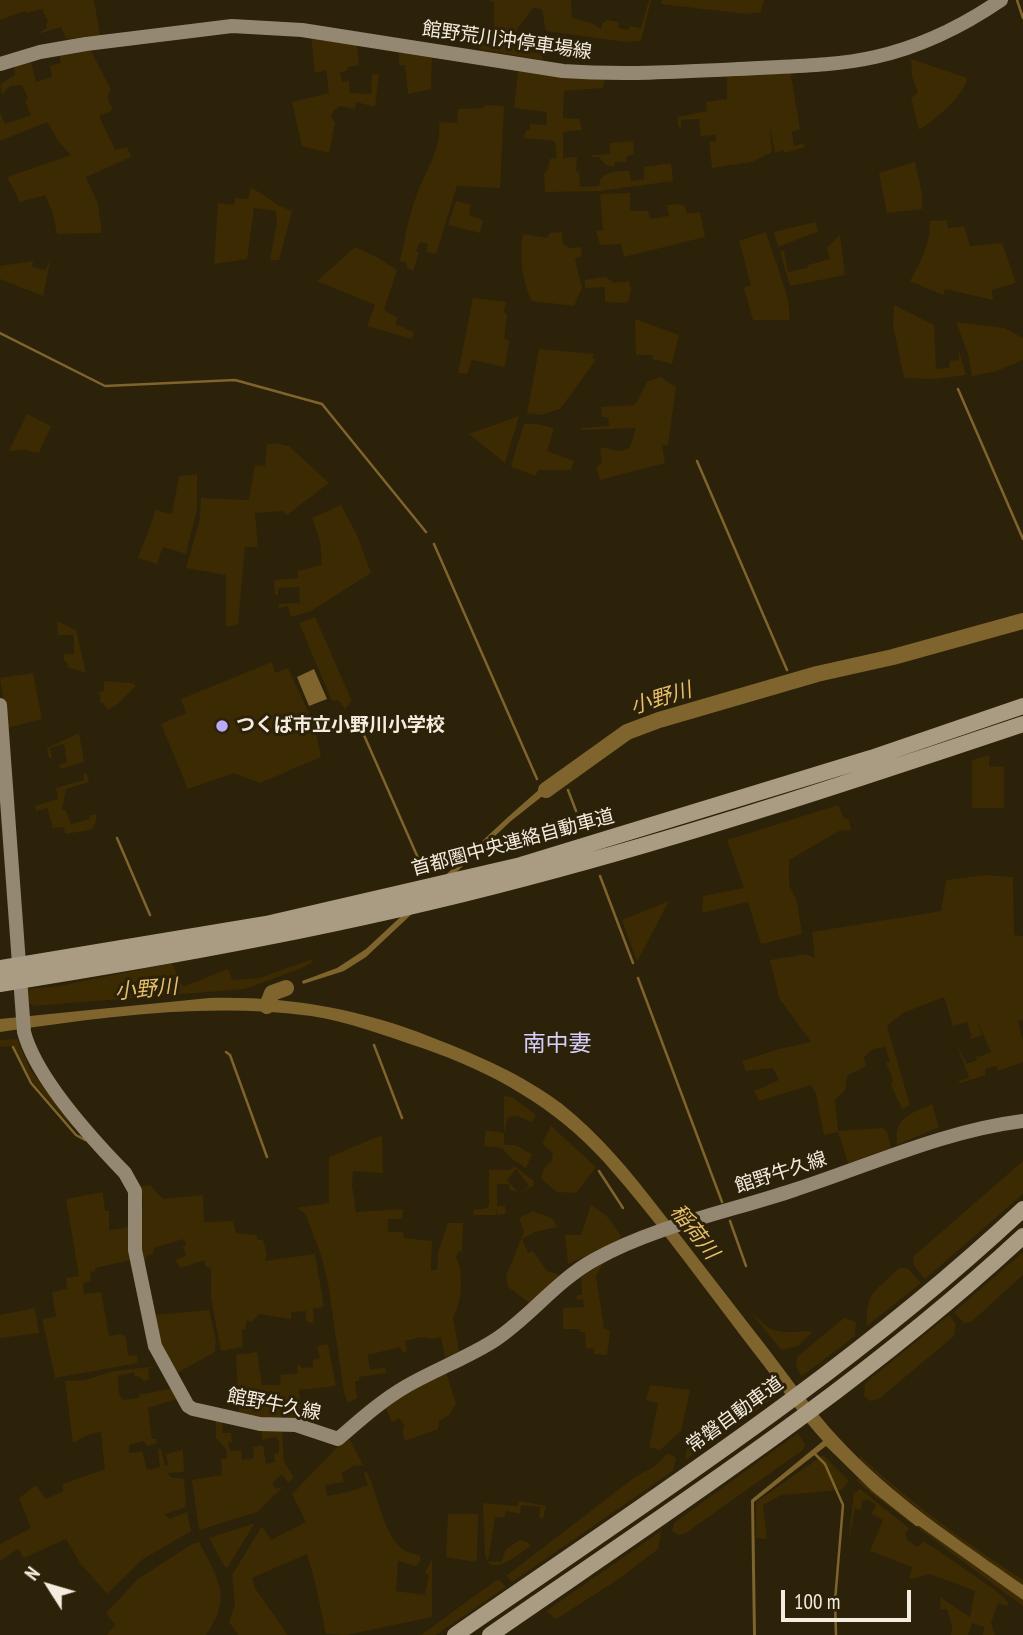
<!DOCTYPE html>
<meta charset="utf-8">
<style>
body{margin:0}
#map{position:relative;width:1023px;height:1635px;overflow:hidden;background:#2c2109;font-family:"PT Sans Narrow",sans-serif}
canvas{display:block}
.north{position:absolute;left:14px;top:1551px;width:70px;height:70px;-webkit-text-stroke:5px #2c2109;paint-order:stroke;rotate:307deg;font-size:19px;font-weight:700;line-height:28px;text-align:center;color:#f4ecde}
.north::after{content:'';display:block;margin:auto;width:24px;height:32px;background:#f4ecde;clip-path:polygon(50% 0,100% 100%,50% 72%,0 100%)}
.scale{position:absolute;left:781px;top:1590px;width:130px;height:32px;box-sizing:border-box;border:4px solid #f4ecde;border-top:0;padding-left:9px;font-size:21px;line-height:24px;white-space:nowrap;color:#f4ecde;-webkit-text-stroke:5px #2c2109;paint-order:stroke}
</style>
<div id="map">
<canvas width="1023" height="1635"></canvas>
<div class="north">N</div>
<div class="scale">100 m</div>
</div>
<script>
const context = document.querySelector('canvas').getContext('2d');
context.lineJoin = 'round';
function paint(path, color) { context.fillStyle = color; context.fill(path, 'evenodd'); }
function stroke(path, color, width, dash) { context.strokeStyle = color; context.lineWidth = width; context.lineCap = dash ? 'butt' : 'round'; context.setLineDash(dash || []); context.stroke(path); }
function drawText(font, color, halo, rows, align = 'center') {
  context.font = font + ' "PT Sans Narrow","Noto Sans JP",sans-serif'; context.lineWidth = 6; context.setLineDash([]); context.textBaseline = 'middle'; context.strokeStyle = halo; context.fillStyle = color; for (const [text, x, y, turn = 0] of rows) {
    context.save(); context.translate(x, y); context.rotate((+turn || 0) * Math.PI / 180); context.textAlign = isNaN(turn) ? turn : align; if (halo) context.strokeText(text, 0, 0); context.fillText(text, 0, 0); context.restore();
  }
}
const green = new Path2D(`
 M0 0H94L100 35 66 39 61 27 38 34 47 28 46 23 48 22 42 9 26 13 25 11 0 20Z
 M489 0H571L572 18 589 22 602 29V24L607 20 618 22 619 28 627 30 631 26 641 28 649 0H651L641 41 625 42 546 31 542 9 533 8 517 29 514 50 543 54 542 60 479 49 483 34H494V3Z
 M662 0H764L761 12 746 14 661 4Z
 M311 35 357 45 359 65 348 67 347 71 340 72 342 82 349 81 350 93 371 94 372 75 379 73 375 107 356 102 355 109 340 106 334 110 331 117 335 123 329 153 302 146 292 102 329 93 326 70 315 73Z
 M90 49 111 90 107 97 113 110 99 116 115 150 127 147 131 157 86 177 98 204 102 233 57 234 53 213 45 195 20 202 7 177 71 155 59 142 47 122 0 141V112L5 124 31 115 25 101 28 98 22 85 10 86 2 94 0 84 15 75 14 65 31 61 36 82 52 77 50 66 61 63 59 54Z
 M399 49 432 54 431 89 408 94 405 65H399Z
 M911 59 967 78C964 96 935 120 919 130L911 98 918 93 912 76Z
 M790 69 800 129 792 132 794 146 804 143 805 147 785 153 783 150 775 153 770 128 772 152 752 162 712 168 709 142 716 141V135L701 136 699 119 681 120V127H678V117L707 111 706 102 727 99V75Z
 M518 71 604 78V85L602 88 564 91 563 118 579 119 582 130 563 132V158L577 157 576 171 579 172 580 187 599 186C600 171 616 171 629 171L631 181 644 179V167L671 163 673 181 600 191 545 192 544 174 548 169 550 159 557 158 555 141 524 138 526 130H530V124L546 125 547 112 514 108Z
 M485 105 504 106 500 188 457 186 436 254 426 252 428 244 420 242 416 251 419 253 413 271 407 268 406 262 399 261C405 247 404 237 408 223 411 212 414 201 418 191 427 168 442 147 439 122L457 123 458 109 484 108Z
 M633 141 634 154 626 157V162H615L614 167 605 164 599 157H592V155L610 154V143Z
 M915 162 922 194V209L887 213 879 173Z
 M251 187 280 206 292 211 279 260H270L277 222 276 211 254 208 247 259 214 264 218 203 234 205 235 198 248 199Z
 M630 193V211H648L650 219 669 216 667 205 676 204 685 206 687 214 700 212 705 237 624 257 621 244 600 245 596 231 603 230 600 194Z
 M456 201 471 205 469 215 483 220 480 233 448 225Z
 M947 220 948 228 964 226 970 246 1002 243 1016 283 992 290 993 300 945 289 943 295 910 281C921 261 930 245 930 221Z
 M815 222 819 231 778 247 774 232Z
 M562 232 563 244 569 248 581 247 582 256 575 258 582 288 574 306 532 301C522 283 519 254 523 234L547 238 550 233Z
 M766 232C771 250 794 306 789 320H753L744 288 751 285 739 241Z
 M840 235 845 275 790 286 780 251H784L788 272 807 268 808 265 830 259 827 248Z
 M355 247 375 256 397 270 384 310 398 318 395 324 414 332 412 339 367 326 375 305 317 281Z
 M51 257 43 296 0 279V266L33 261 32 267 46 270Z
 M605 277 614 283 629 281 631 289 629 300 626 303 605 302V287L585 288V280Z
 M473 298 506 302 504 311 507 315 504 338 509 341 505 367 472 360 467 374 458 373Z
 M894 305 934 325 936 369 949 368 950 361 959 360V351L966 375 936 379 904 378 893 325Z
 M635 319 679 335 672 364 658 360 654 361 652 355H636Z
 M956 322 1004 328 1023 338V360L997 371 972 376 968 354Z
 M539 349 594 354 592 358 596 360 560 409 541 415 527 413Z
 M660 377 676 387 668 445H662L665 463 600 480 596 467 602 463 600 449 604 447C615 451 620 453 630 447L636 428 582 430 581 428 609 426 608 417H602L601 407 635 405 647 382Z
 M27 414 51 426 39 453 25 450 9 451Z
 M519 416 505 463 469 434Z
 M524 424H536L554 428 547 451 574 461 571 470H539L535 476 512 467 511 465Z
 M274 443 289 446 329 483 287 515 282 511 255 513 258 547H245L238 624 226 627V575L186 568 200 519 201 498 249 500 255 465 265 466 267 445Z
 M197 474V509L186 554 163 547 157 564 138 558C144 541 151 527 155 510L172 514 179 476Z
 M341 505 357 535 371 573 311 611 291 617 288 606 279 608V604L299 603 300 605 299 587 278 588V595H275L274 580 298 578V571L322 565 320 541 312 518Z
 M315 617 352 701 345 709 338 700 332 701 299 623Z
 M57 621 76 630 86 673 68 667 67 662 64 661V654H74V635H58Z
 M272 662 275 673 288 668 314 724 321 757 260 783 234 773 188 789 161 724 186 713 181 699Z
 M33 673 42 719 8 728 0 678Z
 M104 681 133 683 136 686 118 704 108 710 103 703H101L99 692 104 691Z
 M79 733 84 762 60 769 59 765 67 762 64 744 50 748 52 758H49L47 748Z
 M989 755V766L1004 767V808H972V760Z
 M87 773 89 782 66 789 62 809 66 811 71 824 90 819V815L97 814 95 824 91 830 65 834 64 827 53 828 47 808 36 811 35 806 58 799 56 788 84 780 83 774Z
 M838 805 844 818 849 820 851 831 841 830 789 860V885L797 901 802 934 761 944 748 902 702 913 703 896 744 888 727 840Z
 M986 875 1013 877 1014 935 1023 936V1020L1018 1021 1023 1042V1062L998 1071 996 1066 985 1069 986 1075 961 1083 957 1082 969 1077 956 1043 967 1064 977 1060 976 1056 979 1057 991 1052 976 1019 982 1035 968 1040 972 1036 967 1022 953 1026 944 997 903 1013 887 1026 910 1105 902 1109 891 1085 893 1080 886 1063 890 1061 885 1047 873 1049 864 1057 866 1066 847 1076 845 1090 835 1100 838 1131 883 1128 887 1132 891 1148 848 1163 838 1132 824 1135 816 1094 811 1085 759 1101 754 1091 779 1080 773 1068 746 1071 742 1061 779 1049 811 1042 779 998 770 960 806 954 815 958 812 932 941 911 946 880Z
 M669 901 637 962 622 920Z
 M312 959 313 962 302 968 245 989 33 1006 29 1003 28 989 59 986 172 963 183 987 228 969 232 980 259 978Z
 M17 1039 31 1071 75 1127H72L32 1081 14 1046 0 1047V1040Z
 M504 1096 512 1097 536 1115 532 1122 517 1116 508 1117 504 1133V1145H515L532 1154 526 1168 512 1159 502 1148 484 1146 486 1130 504 1133Z
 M932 1104 939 1127 897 1145C894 1116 909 1115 932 1104Z
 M551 1126 596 1167 576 1193 557 1192 541 1179 544 1168 551 1162 553 1153 542 1144Z
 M382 1135 383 1173 353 1171 352 1186 356 1212 403 1209 402 1219H388V1232H403L404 1238 432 1241 431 1270H437L438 1252 448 1223H463L462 1251 458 1252 456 1257C464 1271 462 1304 453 1317L459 1351 445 1358 441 1337 432 1339 421 1337 405 1341 407 1351 402 1353 400 1347 368 1355 370 1370 385 1367 387 1373 359 1377V1381H355L357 1398 348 1403 344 1393 328 1283 321 1255 305 1213 296 1208 329 1203V1157Z
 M1023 1161V1194L925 1279C920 1272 909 1264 915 1255Z
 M514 1166 534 1181 533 1186 520 1193 529 1186 516 1169 507 1180 518 1192 510 1190 509 1184H497V1206H505L506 1214 497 1215 496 1207V1215H474L473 1210 487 1208 489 1205V1170H510Z
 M150 1185 163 1199 203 1195 204 1222 233 1221 236 1233 257 1235V1240H263L267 1254 265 1261 315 1254 324 1307 313 1309 314 1324 306 1321V1311L291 1312V1319L259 1314 252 1322 247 1320 245 1329 242 1330 243 1347 221 1351 211 1298V1268L206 1267 204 1260 181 1268 175 1260 186 1256 183 1246 186 1245 184 1239 154 1248 152 1255 146 1256 145 1267 139 1243 143 1202 141 1186Z
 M103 1192 105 1211H109V1230L129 1227 131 1260 95 1268V1271L90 1272 91 1281 83 1283 84 1294 101 1292 109 1336 121 1334 126 1337 128 1356 137 1355 138 1363 55 1378 42 1319 56 1317 52 1292 67 1289 66 1278 79 1276 66 1199Z
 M591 1205 606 1215 621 1236 620 1241 568 1264 565 1235H581Z
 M533 1211 553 1219 557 1227 535 1232 522 1239 528 1253 533 1251 547 1271 559 1275 530 1303 508 1287 506 1276 524 1232 519 1218Z
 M1023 1252V1275L971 1322 964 1323 954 1312Z
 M603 1263 596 1276 604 1328 610 1331 607 1355 594 1354V1349L586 1348 585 1332H580L579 1329H563V1308L584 1307 583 1299 577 1300V1295H582L581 1277Z
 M899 1268H907L921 1283 867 1326C865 1292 876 1291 899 1268Z
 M35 1308 39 1333 0 1338V1315Z
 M209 1310 216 1341 215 1352 177 1373 160 1348 155 1315Z
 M750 1311C775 1337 779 1332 813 1331L798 1346 781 1350Z
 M949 1315 956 1324 954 1336 879 1399 870 1401 864 1396 865 1383Z
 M844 1318 856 1322 855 1336 802 1376C797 1369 794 1365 798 1356Z
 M326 1344 328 1345 336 1386 299 1390 302 1423 263 1420 239 1414 236 1355 257 1352 262 1385H281L280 1375 298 1373 297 1365H300L302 1368 313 1367V1360L320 1358 317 1346Z
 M160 1366 148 1369 149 1379 143 1381 139 1376 135 1377 134 1372 118 1376 119 1394 123 1400 139 1398V1395L173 1388 180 1398 148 1408 152 1439H156L157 1443 147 1446 144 1441 129 1445V1453L142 1451 147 1470 160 1467 158 1449H161L165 1466 168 1464 166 1454 183 1450 184 1472 168 1473 170 1477 184 1479 186 1507 165 1514 169 1519 187 1512 191 1531 143 1559 107 1594 80 1563 66 1539 24 1558 18 1549 0 1561V1544L31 1528 19 1498 36 1485 46 1499 63 1491V1484L105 1469 101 1432 87 1435 73 1443 65 1381 85 1380 114 1371Z
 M446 1372 456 1404 449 1415 439 1421 438 1429 405 1441 402 1430 405 1426 399 1418 392 1422 385 1407 410 1390Z
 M650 1385 690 1390 681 1431 660 1450 649 1447 658 1403 646 1400Z
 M764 1389 772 1399 718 1439 685 1460 689 1440 752 1393Z
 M216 1419 226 1422 222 1423 223 1433H231L232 1442 228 1443 230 1451 241 1450 242 1460 254 1458 253 1447 263 1445 266 1464 275 1462 274 1454 279 1453V1442L276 1437 262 1440 261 1429 282 1428 284 1462 294 1477 288 1483 282 1474 272 1483 276 1489 283 1487 257 1512 199 1530 192 1480 222 1475 221 1459H227L226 1449 216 1438Z
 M798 1433 805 1444 803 1450 686 1533 679 1535 672 1531 674 1523Z
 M344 1440H350L363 1465 353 1466 342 1473 344 1482 325 1485 327 1496 348 1492 368 1485 364 1473 366 1471C378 1492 382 1530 400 1547 405 1552 413 1553 420 1556V1562L415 1566 398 1561 396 1591 425 1595 429 1575 425 1573 432 1559V1617L346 1635 326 1634 315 1582 307 1554 252 1578 255 1588 288 1635H238L229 1622 235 1604 232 1575 262 1526 271 1540 306 1522 292 1494Z
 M667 1454 673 1455 676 1459 673 1471 512 1582 506 1576 635 1477 655 1466Z
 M823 1455 849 1481 842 1490 781 1495 763 1505 767 1539 756 1538V1502Z
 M860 1456C910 1502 966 1543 1023 1580V1585C967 1546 910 1506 860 1459Z
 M858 1478 916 1526H919L1023 1600V1606L872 1494 857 1481Z
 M860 1489 909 1528 905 1533 907 1540 918 1547 924 1541 995 1590 1009 1603 1007 1606 998 1603 991 1623 995 1635H983L984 1627 972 1623 968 1635H951L952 1626 947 1609H940L941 1595 943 1599 970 1617 975 1591 930 1574 912 1579 909 1578 912 1567 870 1551 883 1520 871 1514 876 1505 868 1499 862 1501 861 1510 855 1508 848 1545 854 1493Z
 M519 1501 546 1506 543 1519 539 1517 540 1507 521 1505 520 1514 506 1511 504 1518 495 1517 488 1561 501 1562 506 1549 520 1540 527 1542 531 1546C518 1554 489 1581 485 1553L483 1503 517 1506Z
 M448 1514H478L477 1559 475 1562 446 1557Z
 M255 1523 227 1568 225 1567 209 1538Z
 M661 1531 658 1549 616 1581 556 1619 546 1611Z
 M199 1542C218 1579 233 1597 206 1635H107L115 1625 106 1613 138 1579 192 1544Z
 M498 1579 506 1587 436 1635H421Z`);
const water = new Path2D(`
 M314 669 327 699 309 706 297 677Z
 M561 775 564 779 511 821 366 957 344 971 303 984 302 981 337 968 366 949 508 817 542 787Z
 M209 998C286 996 358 1008 431 1037 477 1055 522 1074 562 1104 601 1135 632 1173 662 1212 698 1258 733 1304 769 1350 791 1379 813 1410 838 1437 890 1494 960 1541 1023 1585V1600L919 1526H916L872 1491 826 1446 754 1502 756 1635H753L751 1500 823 1441C800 1416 781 1388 761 1362 709 1295 660 1225 604 1162 554 1107 492 1072 422 1048 386 1036 349 1022 311 1016 208 1002 102 1017 0 1032V1019Z`);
const stream = new Path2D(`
 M1017 0 1023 18
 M0 333 105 386 235 380 322 404 426 532
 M958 389 1023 539
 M697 461 787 670
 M434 544 537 779
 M356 717 422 867
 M568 790 576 811
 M580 824 581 827
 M117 838 150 915
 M600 876 633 963
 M638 978 722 1202
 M374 1045 402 1118
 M13 1047 31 1083 76 1135 85 1140
 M226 1052 230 1055 267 1157
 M599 1171 623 1208
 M730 1221 746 1266
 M814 1453 825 1464 843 1505 835 1601 836 1635`);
const river = new Path2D(`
 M546 790 627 732 659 720 817 674 893 657 1023 621
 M267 1006 272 993 286 988`);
const major = new Path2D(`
 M0 64 40 52 86 44 232 26 302 30 563 71C622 75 679 72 738 69 783 66 831 67 875 57 920 47 963 26 1001 0
 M0 705 24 1032C36 1077 92 1139 125 1173L135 1191V1250L155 1346 188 1406 193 1409 260 1424 296 1425 338 1439C359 1421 381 1401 405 1387 434 1370 467 1358 495 1340 530 1317 556 1281 594 1260 655 1226 728 1212 794 1190 871 1165 943 1131 1023 1121`);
const highway = new Path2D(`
 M455 1635C650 1500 850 1371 1023 1209
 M490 1635C672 1509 860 1387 1023 1236`);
const highwayBridge = new Path2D(`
 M0 968 266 924 521 865 871 758 1023 706
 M0 984C177 956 353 924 526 878 694 834 859 779 1023 724`);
const markers = [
 [222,726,7,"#baaaf7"]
];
const streetNames = [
 ["館野荒川沖停車場線",507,41,8],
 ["首都圏中央連絡自動車道",513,843,-15],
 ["館野牛久線",781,1173,-18],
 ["館野牛久線",274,1405,11],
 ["常磐自動車道",735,1415,-36]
];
const poiNames = [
 ["つくば市立小野川小学校",236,726]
];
const waterNames = [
 ["小野川",661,699,-17],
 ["小野川",146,990,-5],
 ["稲荷川",694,1232,52]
];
const quarterNames = [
 ["南中妻",557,1044]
];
paint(green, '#3c2a03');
paint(water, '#7f642d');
stroke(stream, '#7f642d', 2.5);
stroke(river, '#7f642d', 16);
stroke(major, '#948872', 14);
stroke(highway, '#aa9c82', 16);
stroke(highwayBridge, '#aa9c82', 16);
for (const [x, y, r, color] of markers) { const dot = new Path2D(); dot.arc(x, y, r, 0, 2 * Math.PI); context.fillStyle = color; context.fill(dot); stroke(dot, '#2c2109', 2.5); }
drawText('19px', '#f4ecde', '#2c2109', streetNames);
drawText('bold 19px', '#f4ecde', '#2c2109', poiNames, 'left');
drawText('italic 21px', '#e8bf6d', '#2c2109', waterNames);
drawText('23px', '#d6cffa', '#2c2109', quarterNames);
</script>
